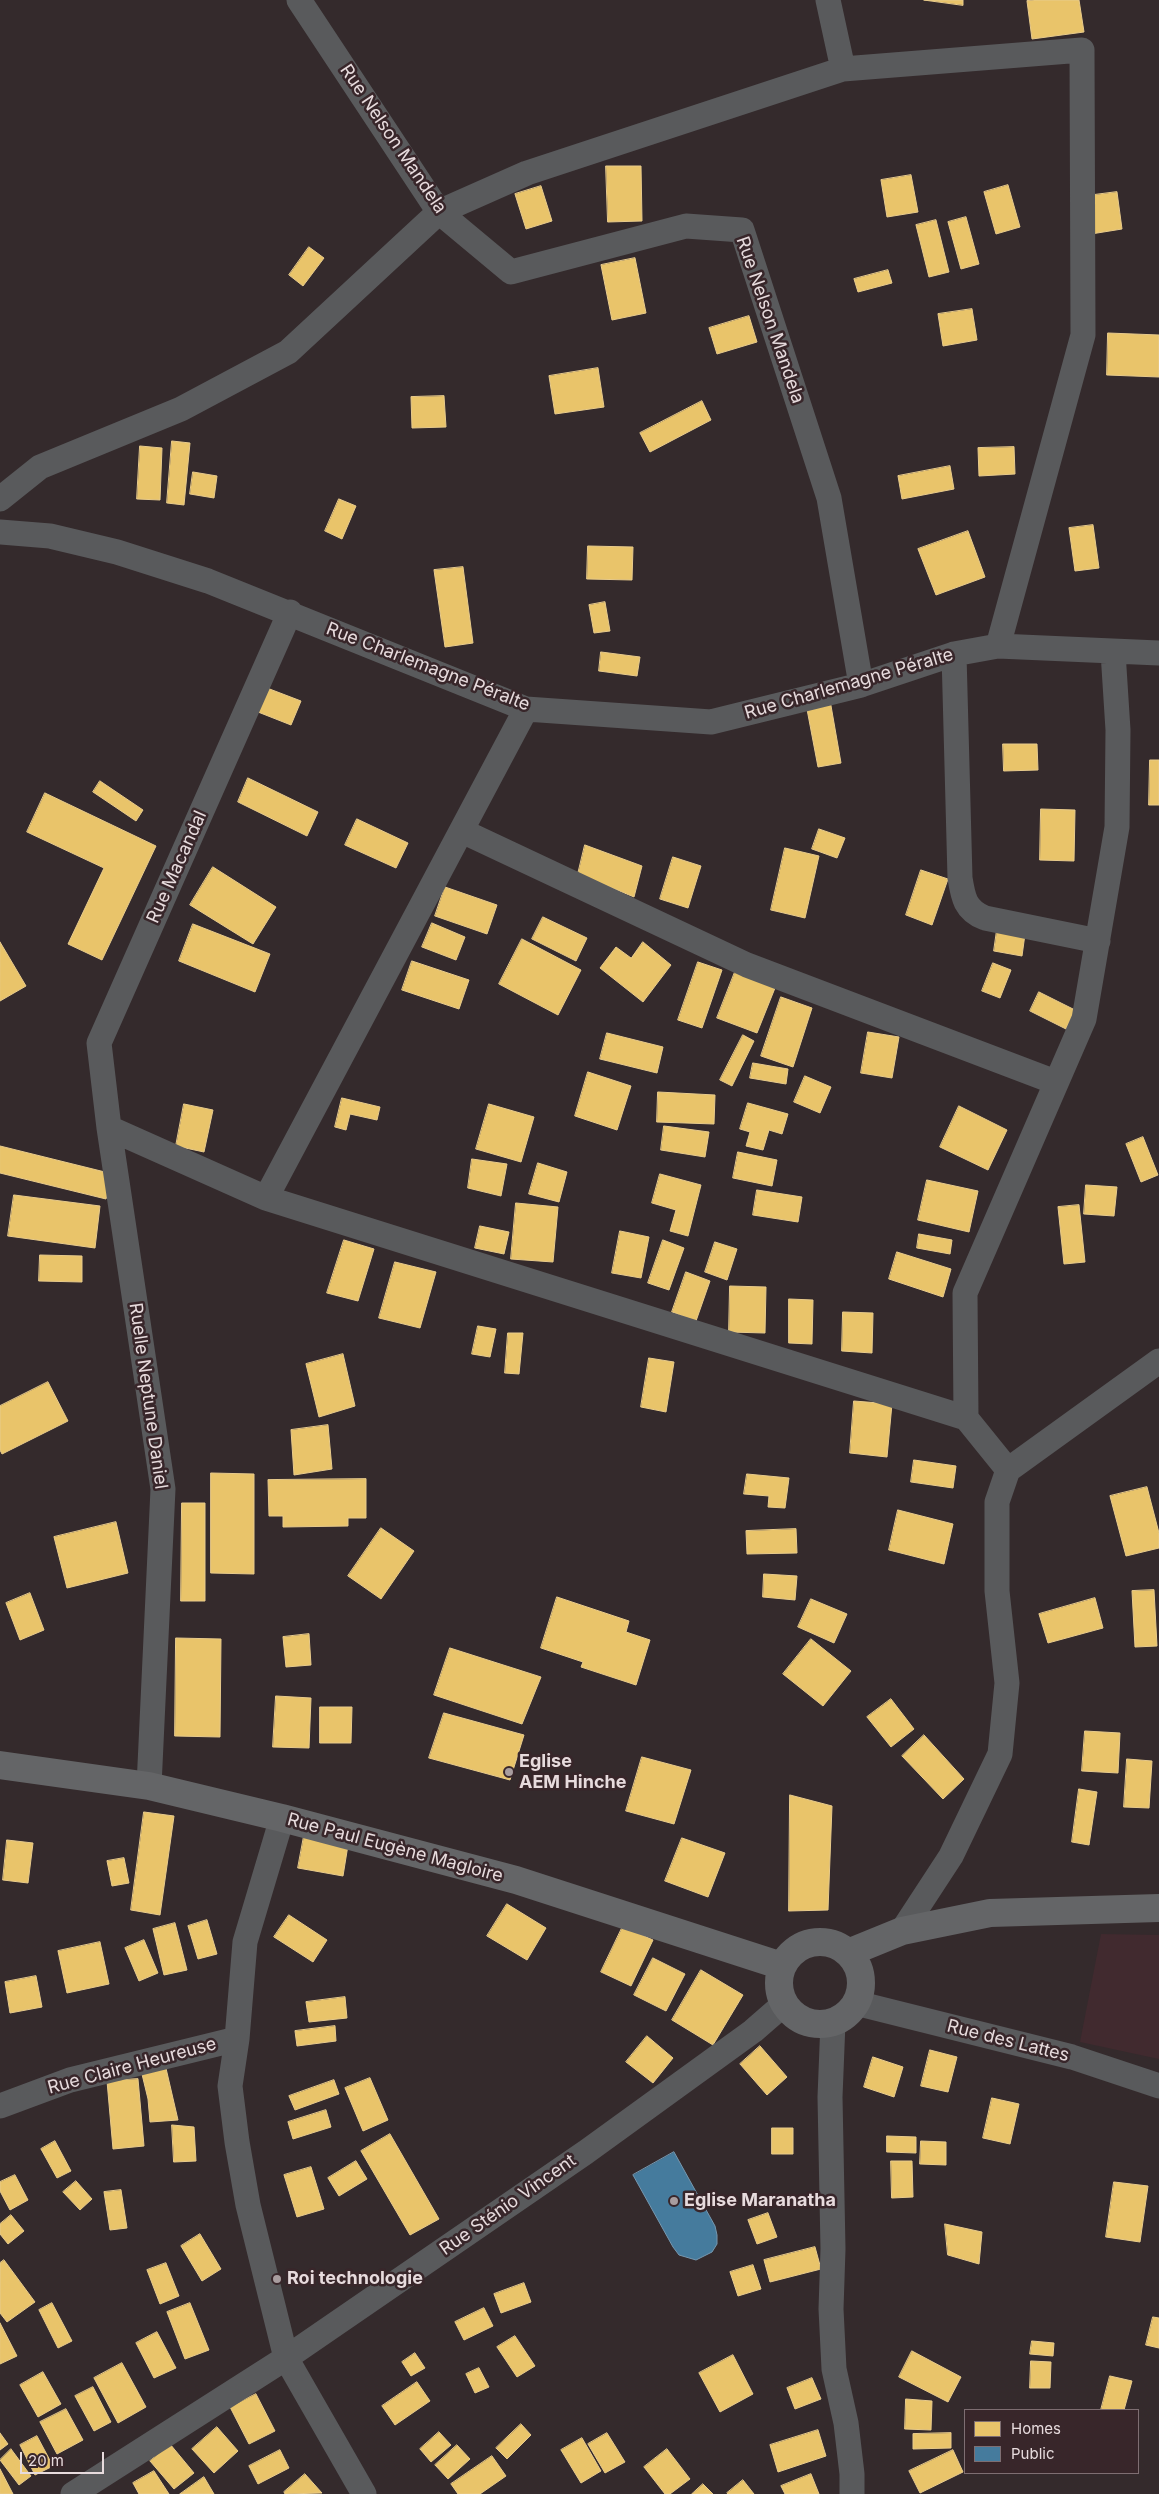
<!DOCTYPE html>
<meta charset="utf-8">
<style>
body{margin:0}
#map{position:relative;width:1159px;height:2494px;overflow:hidden;background:#342a2c;font-family:Inter,sans-serif}
canvas{display:block}
.legend{position:absolute;left:964px;top:2409px;width:175px;height:65px;box-sizing:border-box;background:#38262a;border:1px solid #7e6e72;margin:0;padding:6px 9px;list-style:none;font-size:15px;color:#e7dbdd}
.legend li{display:flex;align-items:center;gap:10px;height:25px}
.legend b{width:25px;border:1px solid #7e6e72}
.scale{position:absolute;left:20px;top:2452px;width:84px;height:22px;box-sizing:border-box;border:2px solid #e7dbdd;border-top:0;padding-left:6px;font-size:15px;line-height:18px;white-space:nowrap;color:#e7dbdd;-webkit-text-stroke:4px #38262a;paint-order:stroke}
</style>
<div id="map">
<canvas width="1159" height="2494"></canvas>
<ul class="legend">
<li><b style="height:14px;background:#e9c46a"></b>Homes</li>
<li><b style="height:14px;background:#457b9d"></b>Public</li>
</ul>
<div class="scale">20 m</div>
</div>
<script>
const context = document.querySelector('canvas').getContext('2d');
context.lineJoin = 'round';
function paint(path, color) { context.fillStyle = color; context.fill(path, 'evenodd'); }
function stroke(path, color, width, dash) { context.strokeStyle = color; context.lineWidth = width; context.lineCap = dash ? 'butt' : 'round'; context.setLineDash(dash || []); context.stroke(path); }
function drawText(font, color, halo, rows, align = 'center') {
  context.font = font + ' Inter,sans-serif'; context.lineWidth = 5; context.setLineDash([]); context.textBaseline = 'middle'; context.strokeStyle = halo; context.fillStyle = color; for (const [text, x, y, turn = 0] of rows) {
    context.save(); context.translate(x, y); context.rotate((+turn || 0) * Math.PI / 180); context.textAlign = isNaN(turn) ? turn : align; if (halo) context.strokeText(text, 0, 0); context.fillText(text, 0, 0); context.restore();
  }
}
const built = new Path2D(`
 M1101 1934 1159 1935V2059L1080 2042Z`);
const homes = new Path2D(`
 M924 0H963V5Z
 M1034 0H1079L1084 32 1032 39 1027 1Z
 M606 166H641L642 221 608 222Z
 M911 175 918 212 887 217 881 180Z
 M1008 185 1020 227 996 234 984 192Z
 M541 186 552 221 526 229 515 194Z
 M1117 192 1122 229 1091 234 1086 196Z
 M966 217 979 264 961 269 948 222Z
 M936 220 949 272 929 277 916 225Z
 M309 247 324 258 303 286 289 275Z
 M635 258 646 313 612 320 601 265Z
 M888 270 892 283 858 292 854 279Z
 M972 309 977 340 943 346 938 314Z
 M749 316 757 342 717 354 709 328Z
 M1108 333 1159 335V377L1107 375Z
 M598 368 604 407 555 414 549 376Z
 M444 396 446 427 412 428 411 397Z
 M702 401 711 420 650 452 640 433Z
 M172 441 190 443 184 505 167 503Z
 M140 446 162 448 160 500 137 499Z
 M1014 447 1015 474 979 476 978 448Z
 M950 466 954 489 902 499 898 476Z
 M193 472 217 476 214 498 190 494Z
 M339 499 356 506 342 539 325 531Z
 M1093 525 1099 568 1075 571 1069 528Z
 M968 531 985 577 936 595 918 549Z
 M588 546 633 547 632 580 587 579Z
 M463 567 473 643 445 647 434 570Z
 M605 602 610 631 594 633 589 605Z
 M601 652 640 657 637 676 599 671Z
 M267 688 301 701 291 725 258 712Z
 M830 700 841 763 818 767 806 704Z
 M1003 744H1037L1038 770 1004 771Z
 M1150 760H1159V805H1149Z
 M248 778 318 812 307 836 238 802Z
 M100 781 143 810 136 821 93 792Z
 M45 793 156 846 102 960 68 944 104 868 27 832Z
 M1041 809 1075 810 1074 861 1040 860Z
 M357 819 408 843 396 868 345 845Z
 M819 829 845 838 837 858 812 849Z
 M585 845 642 866 634 897 578 874Z
 M785 848 819 856 805 918 771 910Z
 M673 857 701 866 688 908 660 899Z
 M213 867 276 907 253 944 190 905Z
 M921 870 948 879 932 925 906 915Z
 M445 887 497 905 487 934 435 916Z
 M543 917 587 938 576 961 532 939Z
 M432 923 465 937 456 960 422 947Z
 M193 924 270 954 255 992 179 961Z
 M997 930 1025 934 1022 956 994 951Z
 M522 939 581 970 558 1015 499 984Z
 M0 942 26 986 0 1001Z
 M643 942 671 965 643 1002 600 968 616 947 631 958Z
 M412 961 469 980 459 1009 402 990Z
 M698 962 722 970 702 1028 678 1020Z
 M993 963 1011 970 1000 998 982 991Z
 M735 972 775 988 757 1033 717 1018Z
 M1039 992 1075 1010 1066 1029 1030 1011Z
 M781 997 812 1008 793 1067 761 1056Z
 M868 1032 899 1037 892 1078 861 1073Z
 M607 1033 663 1047 657 1073 600 1059Z
 M743 1035 754 1041 732 1086 720 1080Z
 M753 1063 788 1069 786 1084 750 1078Z
 M588 1072 631 1086 617 1130 575 1116Z
 M805 1076 831 1087 820 1113 794 1102Z
 M658 1092 715 1095 714 1124 657 1122Z
 M342 1098 380 1107 377 1120 350 1114 346 1130 335 1127Z
 M748 1103 788 1114 782 1134 769 1130 763 1150 746 1146 750 1132 740 1129Z
 M184 1104 213 1110 204 1152 176 1146Z
 M489 1104 534 1117 521 1162 476 1149Z
 M959 1106 1007 1130 988 1170 940 1147Z
 M664 1126 709 1132 705 1157 661 1150Z
 M1143 1137 1158 1175 1141 1182 1126 1144Z
 M0 1146 113 1174 106 1199 0 1173Z
 M738 1152 777 1160 772 1186 733 1178Z
 M472 1159 507 1164 501 1196 468 1188Z
 M538 1163 567 1172 559 1202 529 1194Z
 M660 1174 701 1185 688 1236 670 1231 676 1210 652 1203Z
 M927 1180 978 1191 969 1232 918 1220Z
 M1086 1185 1117 1187 1114 1216 1084 1214Z
 M757 1190 802 1197 798 1222 753 1215Z
 M14 1195 100 1206 95 1248 8 1236Z
 M516 1203 558 1207 553 1262 511 1259Z
 M1079 1205 1085 1262 1064 1264 1058 1207Z
 M480 1226 509 1232 504 1254 475 1248Z
 M620 1231 649 1237 641 1278 612 1273Z
 M919 1234 952 1240 950 1254 917 1248Z
 M344 1240 374 1249 358 1301 327 1293Z
 M663 1240 684 1248 669 1290 648 1283Z
 M715 1242 737 1249 727 1280 705 1272Z
 M897 1252 951 1269 943 1297 889 1279Z
 M40 1255 82 1256V1282L39 1281Z
 M395 1262 436 1272 420 1328 379 1318Z
 M686 1272 710 1281 696 1321 672 1312Z
 M730 1286 766 1287 765 1333 729 1332Z
 M789 1299 813 1300 812 1344 789 1343Z
 M843 1312 873 1313 872 1353 842 1351Z
 M478 1326 496 1329 490 1357 472 1354Z
 M508 1333H523L519 1374 505 1373Z
 M343 1354 355 1406 319 1417 306 1364Z
 M649 1358 674 1362 666 1412 641 1407Z
 M48 1382 68 1421 2 1454 0 1450V1406Z
 M854 1401 892 1404 887 1457 850 1453Z
 M328 1425 332 1469 294 1475 291 1430Z
 M914 1460 956 1466 953 1488 911 1482Z
 M211 1473 254 1474V1574L211 1573Z
 M747 1474 789 1478 785 1508 768 1507 769 1496 744 1494Z
 M366 1479V1518H348V1526L283 1527V1516H269L268 1480Z
 M1147 1487 1159 1533V1548L1126 1556 1110 1496Z
 M182 1503H205V1601H181Z
 M898 1510 953 1524 944 1564 889 1550Z
 M116 1522 128 1573 67 1588 54 1537Z
 M381 1528 414 1551 381 1599 348 1576Z
 M796 1529 797 1553 747 1554 746 1531Z
 M764 1574 797 1576 795 1600 763 1597Z
 M1154 1590 1157 1646 1135 1647 1132 1591Z
 M30 1593 44 1630 20 1640 6 1603Z
 M557 1597 629 1621 626 1632 650 1640 636 1685 581 1667 583 1662 541 1648Z
 M1095 1598 1103 1628 1048 1643 1039 1614Z
 M811 1599 847 1614 834 1643 798 1627Z
 M309 1634 311 1665 286 1667 283 1637Z
 M176 1638 221 1639 220 1737 175 1736Z
 M811 1639 851 1671 823 1706 783 1674Z
 M450 1648 541 1677 522 1724 434 1695Z
 M276 1696 311 1698 309 1748 273 1747Z
 M891 1699 914 1729 891 1747 867 1717Z
 M320 1707H352L351 1743H320Z
 M444 1713 524 1735 510 1780 429 1758Z
 M1085 1731 1120 1733 1118 1773 1082 1771Z
 M924 1735 964 1779 943 1799 902 1756Z
 M642 1757 691 1770 674 1824 626 1811Z
 M1127 1759 1152 1761 1149 1808 1124 1807Z
 M1079 1789 1097 1792 1089 1845 1072 1842Z
 M790 1795 832 1806 828 1910 789 1911Z
 M144 1812 174 1816 160 1915 131 1910Z
 M304 1836 348 1845 343 1876 298 1868Z
 M682 1838 725 1853 708 1897 665 1881Z
 M7 1840 33 1843 28 1883 3 1880Z
 M124 1858 129 1883 112 1886 107 1861Z
 M507 1904 546 1928 527 1960 487 1936Z
 M289 1915 327 1940 313 1962 274 1937Z
 M207 1920 217 1954 198 1959 188 1926Z
 M175 1923 187 1970 164 1975 153 1929Z
 M623 1926 653 1940 631 1986 601 1972Z
 M144 1940 158 1973 139 1981 125 1948Z
 M100 1942 109 1984 67 1993 58 1951Z
 M653 1958 685 1974 666 2011 634 1995Z
 M701 1970 743 1995 713 2045 672 2020Z
 M36 1976 42 2007 10 2013 5 1982Z
 M345 1997 347 2018 309 2022 306 2002Z
 M335 2026 336 2041 297 2046 295 2031Z
 M647 2036 673 2058 653 2083 626 2062Z
 M760 2046 787 2077 767 2095 740 2064Z
 M930 2050 957 2057 948 2092 921 2086Z
 M873 2057 903 2067 894 2097 864 2087Z
 M165 2064 178 2120 150 2122 148 2099 141 2070Z
 M370 2078 388 2120 363 2131 345 2088Z
 M138 2079 144 2146 113 2149 107 2081Z
 M334 2080 339 2094 295 2110 289 2096Z
 M992 2098 1019 2104 1010 2144 983 2138Z
 M326 2110 331 2127 293 2139 288 2122Z
 M172 2125 194 2127 196 2161 174 2162Z
 M772 2128H793V2154H772Z
 M390 2134 439 2219 410 2235 361 2151Z
 M887 2136 916 2137V2153L887 2152Z
 M55 2141 71 2171 57 2178 41 2149Z
 M921 2141 946 2142V2165L920 2164Z
 M356 2161 367 2179 339 2196 328 2178Z
 M891 2161H912L913 2197 892 2198Z
 M311 2167 324 2209 297 2217 284 2175Z
 M15 2175 28 2200 10 2210 0 2191V2182Z
 M76 2181 92 2199 80 2210 63 2192Z
 M1114 2182 1148 2186 1140 2242 1106 2237Z
 M121 2190 127 2228 110 2230 104 2192Z
 M768 2213 777 2237 757 2244 748 2220Z
 M11 2215 24 2231 8 2244 0 2234V2224Z
 M945 2224 982 2232 979 2264 948 2255Z
 M200 2234 221 2269 202 2281 181 2246Z
 M815 2247 821 2269 770 2282 764 2260Z
 M4 2260 35 2302 7 2322 0 2313V2263Z
 M166 2263 179 2296 160 2304 147 2270Z
 M753 2265 761 2289 738 2296 730 2272Z
 M524 2283 531 2302 501 2313 494 2294Z
 M52 2303 72 2341 58 2348 39 2310Z
 M190 2303 209 2350 185 2359 167 2312Z
 M484 2308 493 2326 464 2340 455 2322Z
 M1153 2317 1159 2318V2348L1146 2345Z
 M0 2323 17 2356 0 2364Z
 M157 2332 176 2368 154 2378 136 2343Z
 M515 2336 535 2366 517 2377 497 2347Z
 M1032 2341 1054 2343 1053 2356 1030 2354Z
 M912 2351 961 2377 948 2402 899 2377Z
 M415 2353 425 2368 411 2376 402 2362Z
 M733 2355 753 2394 720 2412 699 2373Z
 M1031 2361 1051 2362 1050 2388H1030Z
 M122 2363 146 2407 118 2423 94 2378Z
 M479 2368 489 2387 475 2393 466 2374Z
 M43 2372 61 2404 38 2417 20 2385Z
 M1110 2376 1132 2381 1124 2410H1101Z
 M812 2378 821 2399 795 2409 787 2388Z
 M417 2382 430 2401 395 2425 382 2406Z
 M93 2387 111 2422 94 2431 75 2396Z
 M256 2394 275 2431 249 2444 230 2407Z
 M906 2399 932 2401 931 2430 905 2429Z
 M66 2409 83 2440 57 2454 40 2422Z
 M521 2424 531 2435 507 2459 496 2448Z
 M217 2427 238 2451 214 2473 192 2449Z
 M818 2430 826 2456 778 2472 770 2445Z
 M439 2432 451 2445 431 2462 420 2449Z
 M0 2433 8 2444 0 2450Z
 M607 2433 625 2462 605 2473 588 2444Z
 M951 2433V2448L913 2449V2434Z
 M37 2436 53 2466 35 2475 20 2445Z
 M582 2438 601 2471 581 2483 561 2450Z
 M170 2444 194 2473 174 2489 150 2461Z
 M457 2445 470 2459 448 2479 435 2465Z
 M11 2449 31 2476 19 2485 0 2460Z
 M667 2449 690 2479 670 2494H665L644 2467Z
 M280 2450 289 2468 258 2484 249 2466Z
 M953 2450 963 2472 920 2493 909 2471Z
 M492 2456 506 2476 480 2494H458L451 2484Z
 M0 2469 13 2494H0Z
 M154 2471 169 2494H139L133 2483Z
 M305 2474 322 2493 285 2494 284 2492Z
 M811 2474 819 2494H785L781 2486Z
 M204 2477 214 2494H180Z
 M743 2480 754 2494H728L727 2493Z
 M703 2484 713 2494H692Z`);
const public = new Path2D(`
 M674 2152 715 2226 717 2235V2244L712 2252 696 2260 679 2255 673 2247 633 2175Z`);
const minor = new Path2D(`
 M299 0 439 212 511 272 686 226 742 230 829 498 861 685
 M828 0 843 69 1082 50 1083 335 998 646
 M0 499 40 467 181 409 288 352 439 212 527 173 843 69
 M0 532 50 536 117 552 208 581 526 709 711 722 861 685 954 654 998 646 1159 653
 M954 654 960 878C963 897 965 910 985 918L1098 941
 M462 831 747 965 1055 1082
 M109 1128 266 1198 966 1418
 M266 1198 526 709
 M1008 1470 966 1418 965 1293 1084 1019 1117 827 1118 730 1113 652
 M149 1786 163 1489 109 1128 99 1043 290 612
 M282 1818 245 1942 237 2039 230 2086 237 2142 248 2205 286 2358 364 2494
 M902 1931 951 1856 1000 1754 1007 1683 997 1591V1502L1008 1470 1159 1361
 M856 2003 1072 2057 1159 2086
 M833 2022 830 2097 833 2249 831 2309 834 2369 846 2423 852 2474V2494
 M0 2106 70 2080 237 2039
 M73 2494 286 2358 586 2152 753 2031 784 2004`);
const secondary = new Path2D(`
 M0 1765 149 1786 282 1818 516 1880 782 1966
 M779 1983a41 41 0 1 1 82 0a41 41 0 1 1-82 0Z
 M848 1953 902 1931 990 1913 1159 1908`);
const markers = [
 [509,1772,5,"#a89d9f"],
 [674,2201,5,"#a89d9f"],
 [277,2279,5,"#a89d9f"]
];
const streetNames = [
 ["Rue Nelson Mandela",393,139,56],
 ["Rue Nelson Mandela",770,320,71],
 ["Rue Charlemagne Péralte",428,667,21],
 ["Rue Charlemagne Péralte",849,684,-16],
 ["Rue Macandal",177,867,-66],
 ["Ruelle Neptune Daniel",148,1396,82],
 ["Rue Paul Eugène Magloire",395,1848,15],
 ["Rue des Lattes",1008,2041,14],
 ["Rue Claire Heureuse",132,2066,-15],
 ["Rue Sténio Vincent",508,2205,-35]
];
const poiNames = [
 ["Eglise",519,1762],
 ["AEM Hinche",519,1783],
 ["Eglise Maranatha",684,2201],
 ["Roi technologie",287,2279]
];
paint(built, '#412a2f');
paint(homes, '#e9c46a');
stroke(homes, '#e8cb8c', 1);
paint(public, '#457b9d');
stroke(public, '#7698b0', 1);
stroke(minor, '#595a5c', 25);
stroke(secondary, '#646567', 28);
for (const [x, y, r, color] of markers) { const dot = new Path2D(); dot.arc(x, y, r, 0, 2 * Math.PI); context.fillStyle = color; context.fill(dot); stroke(dot, '#38262a', 2); }
drawText('18px', '#e7dbdd', '#38262a', streetNames);
drawText('bold 18px', '#e7dbdd', '#38262a', poiNames, 'left');
</script>
